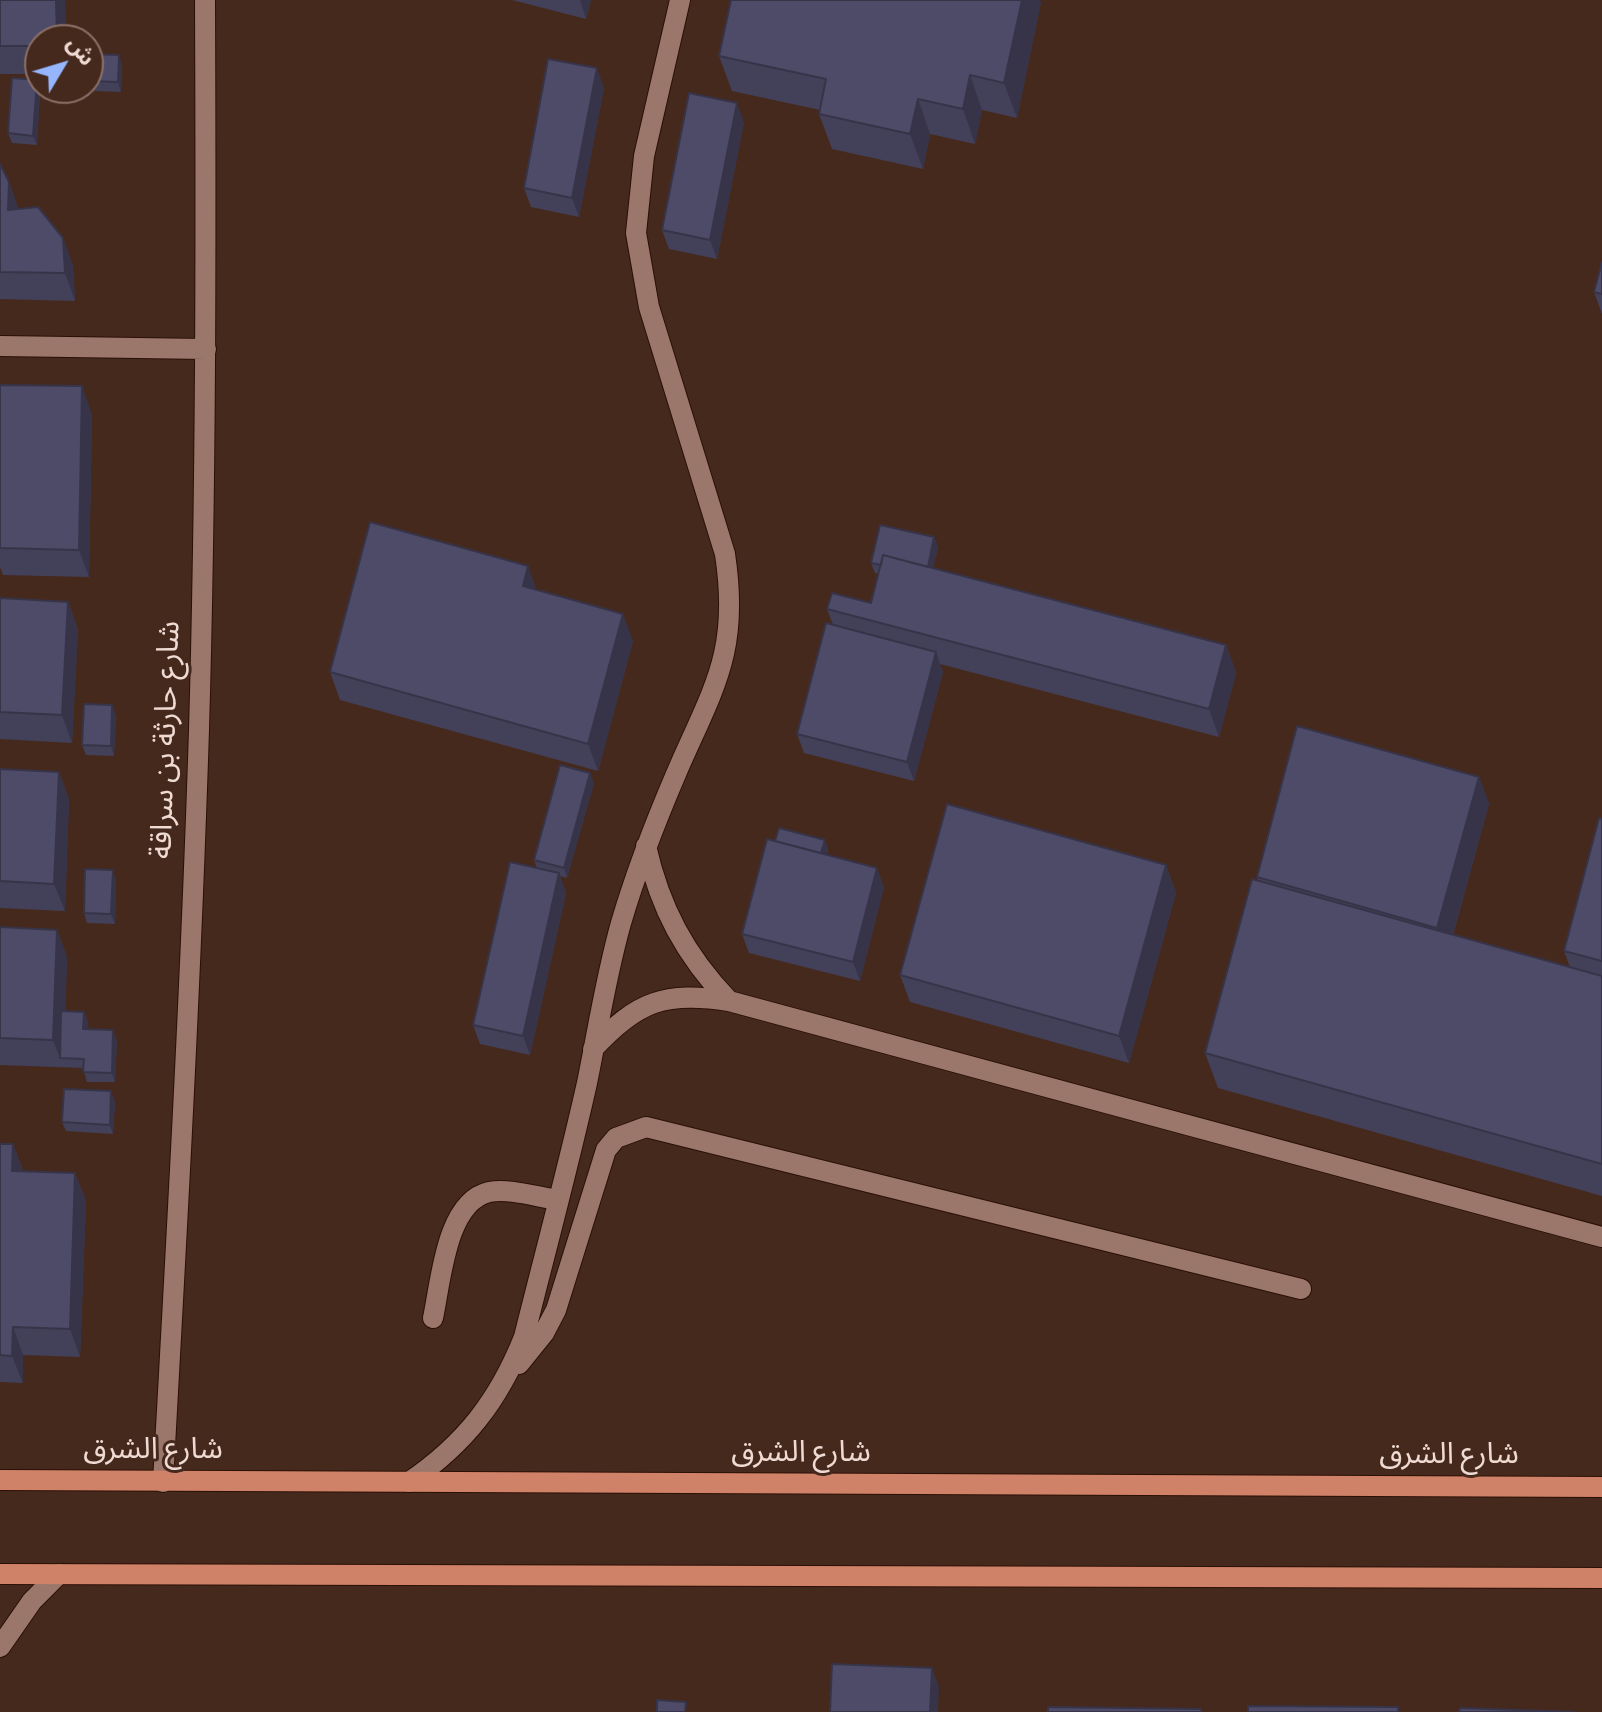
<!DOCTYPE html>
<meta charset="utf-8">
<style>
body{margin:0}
#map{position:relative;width:1602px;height:1712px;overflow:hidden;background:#46291d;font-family:"Titillium Web","Noto Sans Arabic",sans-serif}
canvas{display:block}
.north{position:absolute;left:24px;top:24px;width:80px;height:80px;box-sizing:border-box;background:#46291d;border:2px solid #8a7066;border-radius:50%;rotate:52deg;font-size:22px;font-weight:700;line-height:32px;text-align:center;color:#efdbd3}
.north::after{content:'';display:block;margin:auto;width:28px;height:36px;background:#95b6fd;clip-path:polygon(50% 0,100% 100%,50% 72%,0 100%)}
</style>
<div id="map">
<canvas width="1602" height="1712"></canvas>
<div class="north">ش</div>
</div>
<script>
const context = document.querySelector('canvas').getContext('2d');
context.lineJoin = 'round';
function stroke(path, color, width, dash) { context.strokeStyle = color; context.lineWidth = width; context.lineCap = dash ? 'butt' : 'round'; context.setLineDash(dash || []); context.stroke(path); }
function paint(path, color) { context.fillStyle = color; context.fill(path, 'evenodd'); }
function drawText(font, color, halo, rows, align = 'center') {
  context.font = font + ' "Titillium Web","Noto Sans Arabic",sans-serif'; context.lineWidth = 6; context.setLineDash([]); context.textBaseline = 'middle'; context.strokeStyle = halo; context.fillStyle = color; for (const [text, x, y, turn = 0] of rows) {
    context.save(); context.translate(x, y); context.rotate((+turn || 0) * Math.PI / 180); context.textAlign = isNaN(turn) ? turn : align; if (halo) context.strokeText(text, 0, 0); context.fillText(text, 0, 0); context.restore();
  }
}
const service = new Path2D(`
 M646 846C660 908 685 955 729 1001
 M593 1049C637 1001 665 991 729 1001L1602 1237
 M433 1318C441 1281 446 1202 489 1192 510 1188 537 1197 558 1200
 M519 1364 544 1333 556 1310 606 1150 616 1138 646 1127 1301 1289
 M409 1482C465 1444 499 1400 524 1337 545 1253 568 1168 587 1083 598 1029 606 976 621 923 636 872 655 823 676 774 713 688 740 653 725 554L649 307 636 233 644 156 680 0`);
const minor = new Path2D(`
 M0 346 206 349
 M163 1482C177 1231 191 981 199 730 206 487 206 243 205 0
 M0 1647 32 1601 59 1574`);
const primary = new Path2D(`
 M0 1480 1602 1487
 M0 1574 1602 1578`);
const wall = new Path2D(`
 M0 0H65L66 40H40V74H0Z
 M512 0H591L586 19Z
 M1041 2 1017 118 982 110 975 144 930 134 923 169 832 149 819 114 820 110 732 91 719 56Z
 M88 54 122 65 121 92 70 90 69 88H88Z
 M37 80 40 90 37 145 12 143 8 133Z
 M604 88 579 217 531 207 524 188Z
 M744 122 717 259 669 249 662 230Z
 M0 164 9 182 18 209 63 238 73 266 75 301 0 299Z
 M1602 262V314L1594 292Z
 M0 385 92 414 89 577 3 575 0 567Z
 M934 537 938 547 933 568 1226 645 1236 673 1219 737 940 664 943 672 914 781 804 753 797 734 833 625 827 609 871 603 878 573H875L871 563Z
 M537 590 633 641 598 771 340 700 330 672Z
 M0 598 68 602 78 630 72 743 0 739Z
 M116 715 114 756 86 755 82 745Z
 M0 769 59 772 69 799 65 911 0 908Z
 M1479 777 1489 804 1453 935 1570 967 1564 951 1602 819V1196L1218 1088 1205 1053 1258 881 1257 877Z
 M594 783 567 878 560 876 566 893 530 1055 480 1044 473 1025 537 868 534 860Z
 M825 840 828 850 827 855 884 887 860 981 749 953 742 934 775 841Z
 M1166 865 1176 893 1129 1063 910 1002 900 975Z
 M116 880 115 924 87 923 84 913Z
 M0 927 57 930 67 957 65 1011 84 1012 88 1022 87 1030 117 1040 115 1082H87L83 1068 0 1065Z
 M115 1101 113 1134 66 1131 62 1122Z
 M0 1144H13L23 1171 75 1173 86 1201 80 1357 23 1355V1383L0 1382Z`);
const shadedWall = new Path2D(`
 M56 0H65L66 40H57Z
 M580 0H591L586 19Z
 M1022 0H1040L1041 2 1017 118 1004 83Z
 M119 55 122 65 121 92 118 82Z
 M597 68 604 88 579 217 572 198Z
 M970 75 982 110 975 144 963 109Z
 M37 80 40 90 37 145 33 136Z
 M918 99 930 134 923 169 910 134Z
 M737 103 744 122 717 259 710 240Z
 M9 182 19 210H8Z
 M63 238 73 266 75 301 65 273Z
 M82 386 92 414 89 577 79 550Z
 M934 537 938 547 929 585 926 575Z
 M528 566 538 594 523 586Z
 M68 602 78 630 72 743 62 715Z
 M623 614 633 641 598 771 588 744Z
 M1226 645 1236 673 1219 737 1209 709Z
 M936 652 943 672 914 781 907 762Z
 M112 705 116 715 114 756 111 746Z
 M59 772 69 799 65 911 54 884Z
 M590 773 594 783 567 878 564 868Z
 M1479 777 1489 804 1447 955 1437 928Z
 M825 840 828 850 823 869 820 859Z
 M1166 865 1176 893 1129 1063 1119 1036Z
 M877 868 884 887 860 981 853 962Z
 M113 870 116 880 115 924 111 914Z
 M559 873 566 893 530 1055 523 1036Z
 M57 930 67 957 64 1058H60L53 1040Z
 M84 1012 88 1022 87 1039 83 1029Z
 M113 1030 117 1040 115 1082 112 1073Z
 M111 1091 115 1101 113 1134 110 1125Z
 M13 1144 23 1172 12 1171Z
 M75 1173 86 1201 80 1357 70 1329Z
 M13 1327 23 1355V1383L12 1356Z
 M932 1668 939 1687 938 1712H930Z`);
const building = new Path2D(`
 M0 0H56L57 40H40V46H0Z
 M731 0H1022L1004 83 970 75 963 109 918 99 910 134 819 114 826 79 719 56Z
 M88 54 119 55 118 82 88 81Z
 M548 59 597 68 572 198 524 188Z
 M12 78 37 80 33 136 8 133Z
 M689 93 737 103 710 240 662 230Z
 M0 164 9 182 8 210 38 207 63 238 65 273 0 272Z
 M1602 262V294L1594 292Z
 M0 385 82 386 79 550 0 548Z
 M370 522 528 566 523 586 623 614 588 744 330 672Z
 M880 525 934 537 928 567 883 555 881 565 871 563Z
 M883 555 1226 645 1209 709 827 609 832 593 871 603Z
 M0 598 68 602 62 715 0 712Z
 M826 623 936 652 907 762 797 734Z
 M84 704 112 705 111 746 82 745Z
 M1297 726 1479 777 1437 928 1257 877Z
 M560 765 590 773 564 868 534 860Z
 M0 769 59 772 54 884 0 881Z
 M947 804 1166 865 1119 1036 900 975Z
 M1599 818 1602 819V961L1564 951Z
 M779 828 825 840 821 853 775 841Z
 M767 839 877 868 853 962 742 934Z
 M510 862 559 873 523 1036 473 1025Z
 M85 869 113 870 111 914 84 913Z
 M1252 879 1602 976V1164L1205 1053Z
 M0 927 57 930 53 1040 0 1038Z
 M61 1011 84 1012 83 1029 113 1030 112 1073 83 1072 84 1059 60 1058Z
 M64 1089 111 1091 110 1125 62 1122Z
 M0 1144H13L12 1171 75 1173 70 1329 13 1327 12 1356 0 1355Z
 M832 1664 932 1668 930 1712H830Z
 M657 1700 686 1702 685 1712H657Z
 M1248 1706 1398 1707V1712H1248Z
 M1048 1707 1201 1709V1712H1048Z
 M1460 1708 1574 1712H1459Z`);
const streetNames = [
 ["شارع حارثة بن سراقة",167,740,-88],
 ["شارع الشرق",153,1451],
 ["شارع الشرق",801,1454],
 ["شارع الشرق",1449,1456]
];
stroke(service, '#2b1006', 22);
stroke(minor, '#2b1006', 22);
stroke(primary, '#2b1006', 22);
stroke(service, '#9a776a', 20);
stroke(minor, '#9a776a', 20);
stroke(primary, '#cf8268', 20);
paint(wall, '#434059');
paint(shadedWall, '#373449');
paint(building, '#4e4b68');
stroke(building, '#373449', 2);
drawText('30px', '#efdbd3', '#46291d', streetNames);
</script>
